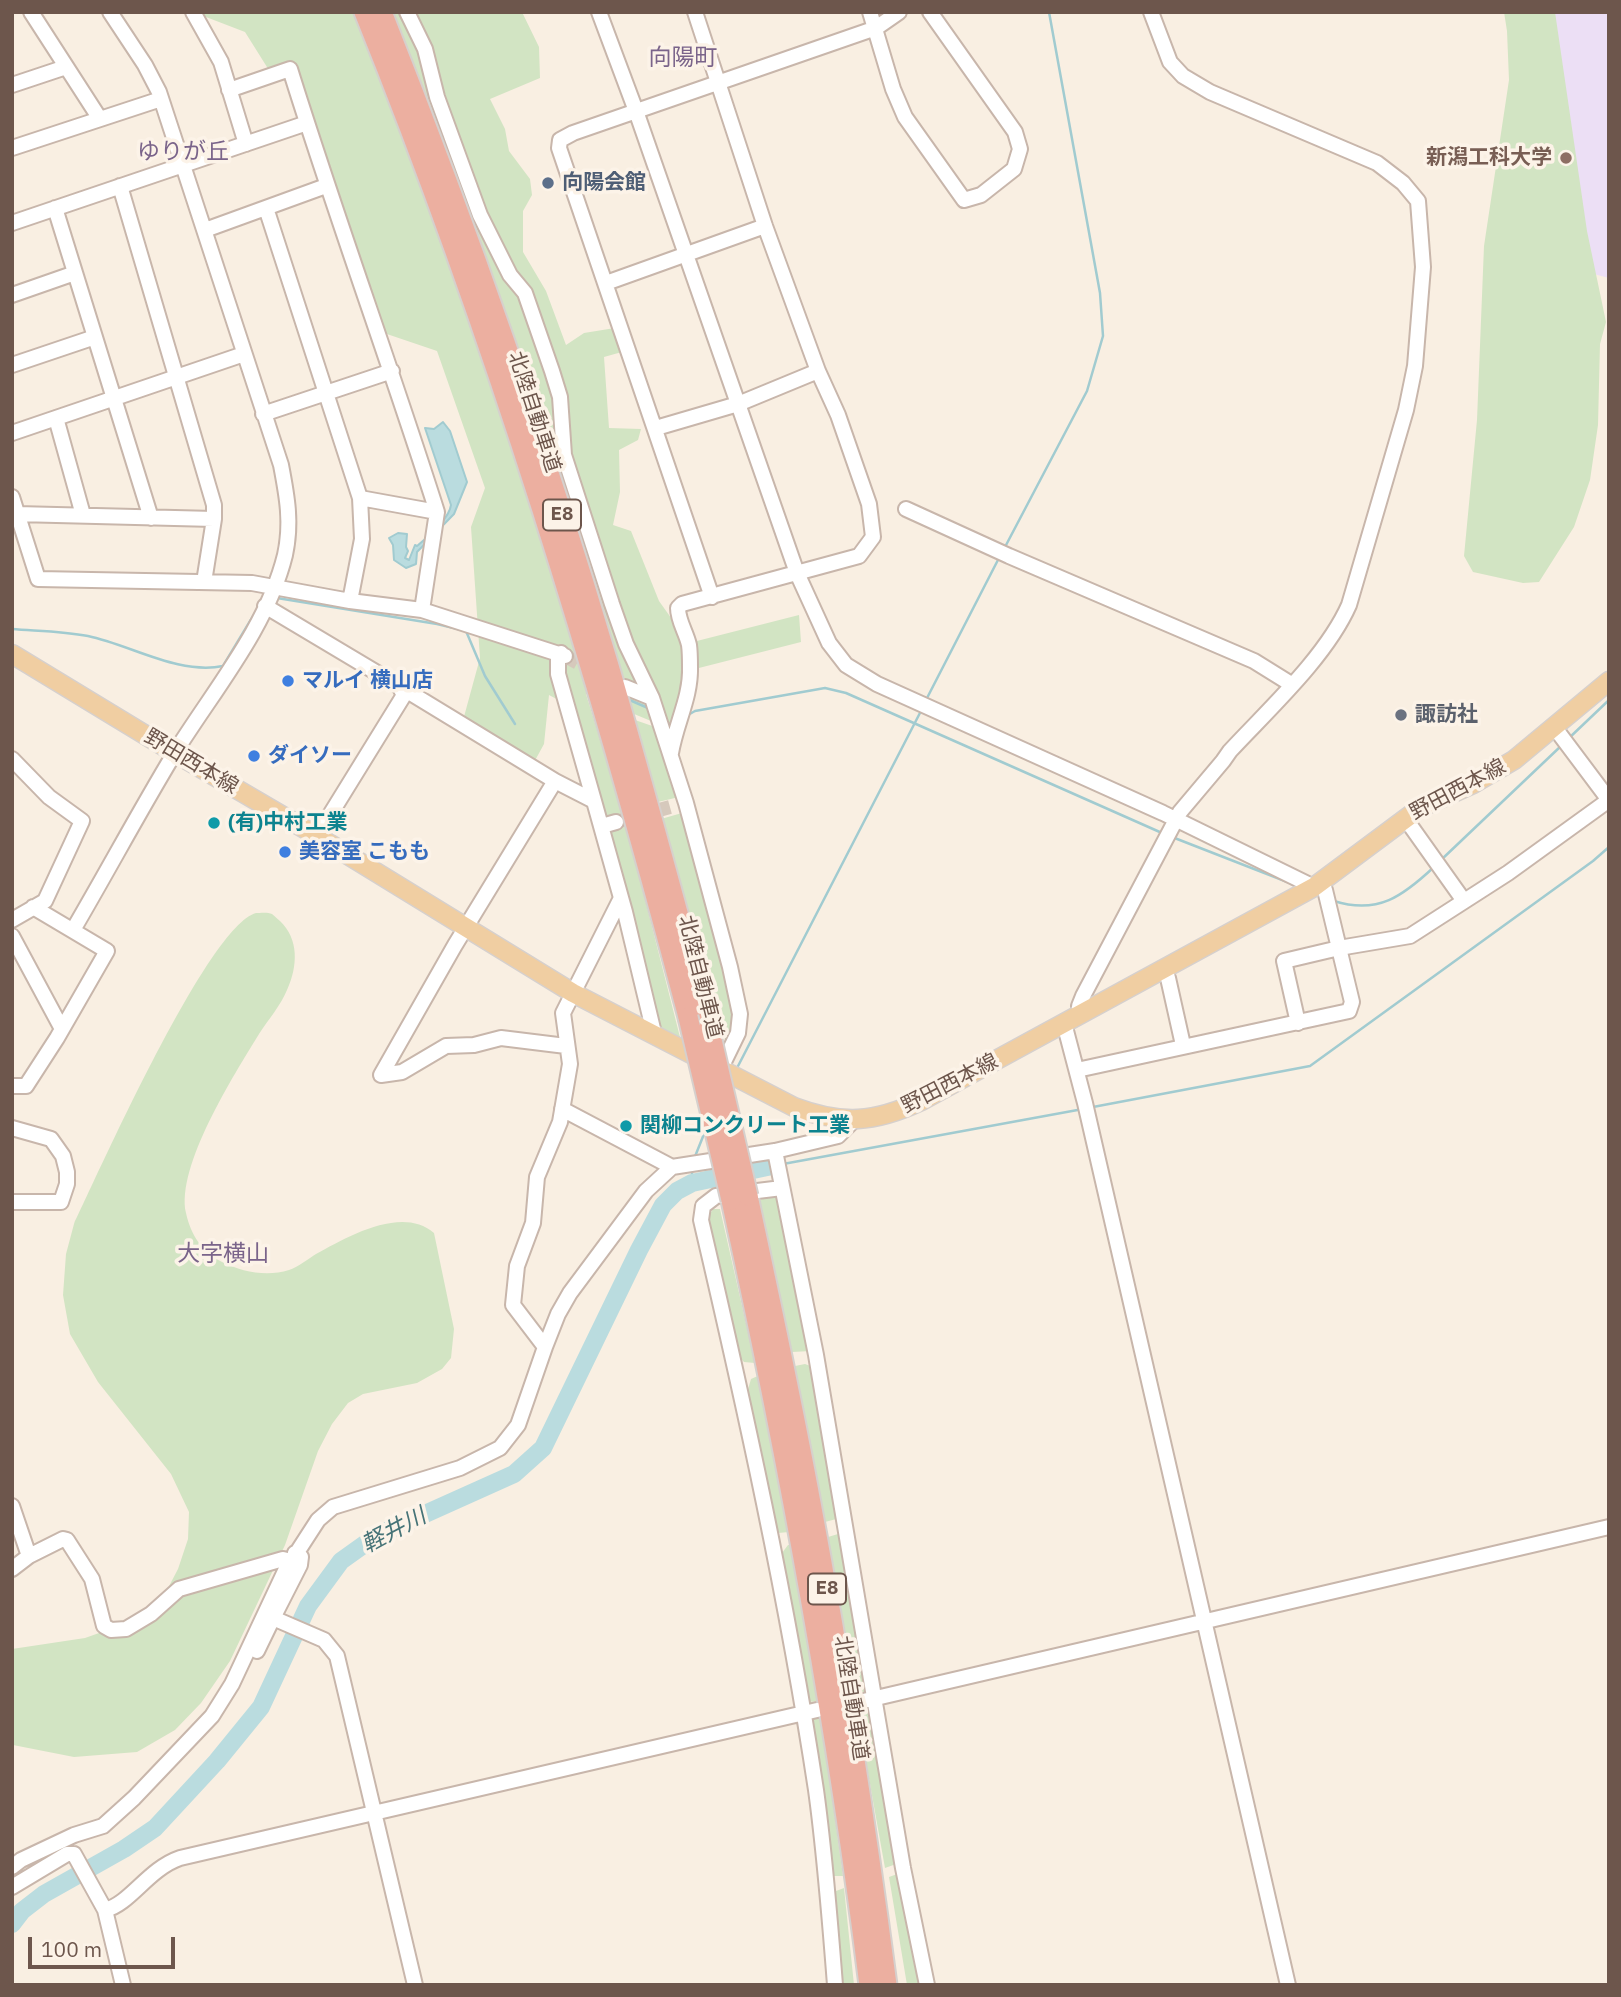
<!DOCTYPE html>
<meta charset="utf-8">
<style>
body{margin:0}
#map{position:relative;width:1621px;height:1997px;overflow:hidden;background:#f9efe2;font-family:"IBM Plex Sans",sans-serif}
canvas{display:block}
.frame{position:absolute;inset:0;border:14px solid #6d564c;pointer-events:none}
.scale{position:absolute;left:28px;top:1937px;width:147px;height:32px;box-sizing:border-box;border:4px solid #6d564c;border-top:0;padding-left:9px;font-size:21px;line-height:24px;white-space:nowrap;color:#6d564c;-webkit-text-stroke:5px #fcf3e8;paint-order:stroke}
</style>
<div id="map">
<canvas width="1621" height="1997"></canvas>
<div class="frame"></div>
<div class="scale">100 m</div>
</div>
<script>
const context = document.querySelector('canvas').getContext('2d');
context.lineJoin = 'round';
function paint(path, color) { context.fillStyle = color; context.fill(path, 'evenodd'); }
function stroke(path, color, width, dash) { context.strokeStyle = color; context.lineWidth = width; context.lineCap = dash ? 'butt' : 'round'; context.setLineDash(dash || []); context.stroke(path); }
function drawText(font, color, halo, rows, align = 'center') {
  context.font = font + ' "IBM Plex Sans","Noto Sans JP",sans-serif'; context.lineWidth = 7; context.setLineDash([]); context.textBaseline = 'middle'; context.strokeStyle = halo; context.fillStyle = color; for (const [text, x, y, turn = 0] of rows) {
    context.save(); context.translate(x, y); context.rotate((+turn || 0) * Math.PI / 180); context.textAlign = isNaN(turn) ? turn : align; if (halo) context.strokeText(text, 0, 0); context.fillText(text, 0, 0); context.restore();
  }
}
const education = new Path2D(`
 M1541 12H1609V278L1494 248Z`);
const green = new Path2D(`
 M193 12H522L539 47 540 78 490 99 505 129 509 151 530 179 532 195 523 211V252L546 291 566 345 584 333 621 327 629 350 604 357 609 428 641 429 638 440 619 450 620 492 613 525 631 531 659 601 689 643 799 615 801 642 691 670 675 731 586 694 625 820 683 1049 654 1033 566 704 549 695 544 744 532 766 462 724 480 658 471 527 485 488 437 351 378 331 290 69 272 75 245 32Z
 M1504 12H1555L1587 231 1606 322 1600 344 1598 425 1590 480 1574 527 1539 582 1523 583 1473 572 1464 556 1477 420 1484 246 1509 80 1507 31Z
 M635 720 658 728 679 797 658 802Z
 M682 813 725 968 735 1015 734 1024 726 1047 722 1022 710 1007 661 819Z
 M256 913C260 913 268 912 272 914 275 916 277 919 280 921 299 939 298 966 287 990 281 1005 268 1020 259 1034 234 1075 176 1166 186 1213 191 1236 202 1251 222 1262 242 1272 267 1277 289 1270 298 1267 308 1259 316 1254 347 1237 402 1205 434 1233L454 1329 451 1358 442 1369 417 1383 363 1394 348 1403 332 1424 318 1451 285 1545 230 1661 201 1703 175 1730 137 1752 74 1757 13 1745 12 1649 85 1638 116 1627 153 1605 167 1590 178 1569 188 1539 189 1512 171 1474 98 1382 70 1334 63 1295 66 1254 74 1224C100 1170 208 926 256 913Z
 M774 1196 779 1199 811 1351 792 1352 759 1200Z
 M713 1209H720L755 1363 744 1362 734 1351 708 1217Z
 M805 1364 813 1367 840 1518 825 1522 795 1366Z
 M760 1375 789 1532 778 1533 775 1529 747 1393 751 1379Z
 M838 1534 843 1538 868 1692 855 1693 828 1537Z
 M788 1545H793L819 1701 808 1702 804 1692 782 1553Z
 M872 1706 899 1863 885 1868 858 1717 863 1708Z
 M813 1718H821L843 1876H831L810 1730Z
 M900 1873 923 1985H907L889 1877Z
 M844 1888 854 1985H842L834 1896 836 1891Z`);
const water = new Path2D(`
 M443 422 450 431 467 482 454 514 417 552 416 564 406 568 394 560 393 545 389 538 398 533 407 534 406 547 408 551 405 558 409 560 415 545 417 546C428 537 449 519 451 505L425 428 434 429Z`);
const stream = new Path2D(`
 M1005 547 1087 391 1103 336 1100 293 1049 12
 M277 598 437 624 466 631 485 676 515 724
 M12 629C37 631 63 631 88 636 131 645 178 675 223 666L258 608
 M625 698 648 708
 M926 700 1000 556
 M688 715 695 711 825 688 846 693 1162 833
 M1568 739 1609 700
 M1172 837 1290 883
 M1441 860 1561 746
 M1334 901C1378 915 1403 896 1434 867
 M736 1070 922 709
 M1093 1107 1310 1066 1593 861 1609 847
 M694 1159 706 1129
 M783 1164 1083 1109
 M692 1168V1183`);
const river = new Path2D(`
 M12 1924 22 1911 44 1894 124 1849 155 1828 217 1761 261 1707 308 1606 341 1561 376 1536 514 1474 543 1448 639 1250 663 1205 677 1191 692 1183 772 1166`);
const minorTunnel = new Path2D(`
 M565 656 595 672
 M616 822 670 807`);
const minor = new Path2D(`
 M31 12 100 119
 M193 12 221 62 246 144
 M407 12 425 49 437 97 480 215 510 275 525 293 552 371 560 397 564 455 612 604 626 644 652 698 686 803 730 967 740 1014 738 1033 720 1070
 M599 12 636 111 797 573 829 643 846 665 877 684 1163 813 1314 887
 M870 12 893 89 905 117 964 200 981 195 1014 169 1020 149 1015 132 930 12
 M12 85 66 67
 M229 90 290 69C336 217 390 364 437 512L360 498
 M12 148 161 99
 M120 186 214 505V519L204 582
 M55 208 151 518
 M12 223 307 123
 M205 230 326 186
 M606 283 765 226
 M12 295 75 273
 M12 365 95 337
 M263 414 392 371
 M56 418 83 515
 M656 428 738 404 818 371
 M12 433 244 354
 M12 497 38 579 252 583 350 601 362 539 360 498 266 208
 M906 509 1009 556 1254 661 1291 684
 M17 514 214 519
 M712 597 559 148 560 140 573 133 876 28 899 12
 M350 601 422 610 565 656
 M265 606 399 686 404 695 317 836
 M422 610 437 512
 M561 653 558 658V674L594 801
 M399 686 555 781 594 801 625 912 654 1033
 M625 687 652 698
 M1555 728 1609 800
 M671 753C676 723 691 697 690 667 690 660 690 652 689 645 686 632 678 621 678 608L682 604 859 556 873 537 869 504 838 415 818 371 765 226 695 12
 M12 759 49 797 82 821 45 901 12 920
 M1405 818 1464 901
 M602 826 616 822
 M73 930C107 872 139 812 174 754 213 691 267 628 285 555 292 523 287 496 281 465L159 92 145 65 110 12
 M12 936 62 1029
 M1163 969 1168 978 1183 1045
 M1083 1013 1079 1006 1083 996 1180 812 1223 761 1230 751C1269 709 1326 657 1349 605L1406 410 1415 366 1423 267 1418 201 1403 183 1377 163 1210 92 1183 76 1170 62 1151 12
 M1064 1023 1085 1103 1288 1985
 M1298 1023 1284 961 1339 948 1410 936 1508 873 1609 800
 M1077 1070 1349 1011 1352 1002 1325 890 1321 883
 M381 1075 455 945 555 781
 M381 1075 402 1072 446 1046 474 1045 501 1038 566 1046
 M12 1086H26L57 1038 107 951 33 907
 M562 1109 672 1167
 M12 1128 51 1139 63 1156 67 1172V1184L61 1202H12
 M775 1151 816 1355 903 1868 927 1985
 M782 1188 716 1196 703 1206 701 1220C745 1408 787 1599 816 1790 825 1855 830 1920 835 1985
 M545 1347 513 1305 517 1266 533 1223 537 1177 560 1122 570 1064 563 1013 621 898
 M12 1506 29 1556
 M295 1553 301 1557 300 1565 273 1618 324 1640 337 1656 415 1985
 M12 1569 29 1556 63 1539 67 1540 92 1579 104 1626 111 1630 126 1629 151 1614 179 1589 283 1559 291 1561
 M257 1651 273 1618
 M859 1702 1609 1527
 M12 1867 21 1860 74 1835 103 1826 134 1798 212 1716 232 1684 285 1571 318 1520 333 1507 460 1468 500 1448 518 1425 545 1347 558 1314 570 1293 646 1191 672 1167 775 1151 838 1136 853 1121
 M12 1887 67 1854H74L105 1910 123 1985
 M105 1910C130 1904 148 1869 180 1858L817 1710`);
const major = new Path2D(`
 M12 654 175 753 317 836 573 993 794 1107C842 1125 874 1123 921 1101L1314 887 1420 808 1473 784 1514 760 1609 681`);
const highway = new Path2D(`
 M364 12C496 339 598 676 688 1017
 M382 12C467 226 544 445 609 666 644 786 676 906 709 1027
 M748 1196C770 1298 792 1400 811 1503 841 1663 866 1823 887 1985
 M731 1200C788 1460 836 1721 869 1985`);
const highwayBridge = new Path2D(`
 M688 1017 731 1200
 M709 1027 748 1196`);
const markers = [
 [1566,158,7,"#8d6e63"],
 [548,183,7,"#5c6f8a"],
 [288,681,7,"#3f7fe0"],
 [1401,715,7,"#6b7280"],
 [254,756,7,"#3f7fe0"],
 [214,823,7,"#0f9aa8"],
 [285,852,7,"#3f7fe0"],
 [626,1126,7,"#0f9aa8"]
];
const shields = [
 [562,515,38],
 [827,1589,38]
];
const shieldNames = [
 ["E8",562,515],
 ["E8",827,1589]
];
const educationNames = [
 ["新潟工科大学",1552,158]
];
const serviceNames = [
 ["向陽会館",562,183]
];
const streetNames = [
 ["北陸自動車道",534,412,72],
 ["野田西本線",191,762,31],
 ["野田西本線",1458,790,-28],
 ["北陸自動車道",700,977,76],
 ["野田西本線",950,1084,-27],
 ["北陸自動車道",851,1698,81]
];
const shopNames = [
 ["マルイ 横山店",302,681],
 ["ダイソー",268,756],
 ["美容室 こもも",299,852]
];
const worshipNames = [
 ["諏訪社",1415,715]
];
const cultureNames = [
 ["(有)中村工業",228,823],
 ["関柳コンクリート工業",640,1126]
];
const neighbourhoodNames = [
 ["向陽町",683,58],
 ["ゆりが丘",183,152],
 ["大字横山",223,1254]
];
const waterNames = [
 ["軽井川",394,1531,-28]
];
paint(education, '#ecdff5');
paint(green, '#d2e4c3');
paint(water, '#badcdf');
stroke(water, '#a1cbd0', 2);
stroke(stream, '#a1cbd0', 2.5);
stroke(river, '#badcdf', 18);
stroke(minorTunnel, '#d6c9bc', 14, [14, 7]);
stroke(minor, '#c8b6ab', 18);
stroke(major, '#d6d0cd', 21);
stroke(highway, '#d6d0cd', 23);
stroke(minor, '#fff', 14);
stroke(major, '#f0cea2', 18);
stroke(highway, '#ecafa0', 19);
stroke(highwayBridge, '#d6d0cd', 23, []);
stroke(highwayBridge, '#ecafa0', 19);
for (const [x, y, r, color] of markers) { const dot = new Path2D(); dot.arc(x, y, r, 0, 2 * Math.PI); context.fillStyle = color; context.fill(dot); stroke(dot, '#fcf3e8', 2.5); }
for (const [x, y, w] of shields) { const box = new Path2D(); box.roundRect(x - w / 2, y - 15.5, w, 31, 5); context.fillStyle = '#fcf3e8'; context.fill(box); stroke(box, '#6d564c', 2); }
drawText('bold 19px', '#6d564c', null, shieldNames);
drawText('bold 21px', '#785e54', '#fcf3e8', educationNames, 'right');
drawText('bold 21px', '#4e5e75', '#fcf3e8', serviceNames, 'left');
drawText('21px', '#6d564c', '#fcf3e8', streetNames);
drawText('bold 21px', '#366cbe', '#fcf3e8', shopNames, 'left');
drawText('bold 21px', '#5b616d', '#fcf3e8', worshipNames, 'left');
drawText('bold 21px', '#0d838f', '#fcf3e8', cultureNames, 'left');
drawText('23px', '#7a648a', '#fcf3e8', neighbourhoodNames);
drawText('italic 23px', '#467377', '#fcf3e8', waterNames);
</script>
